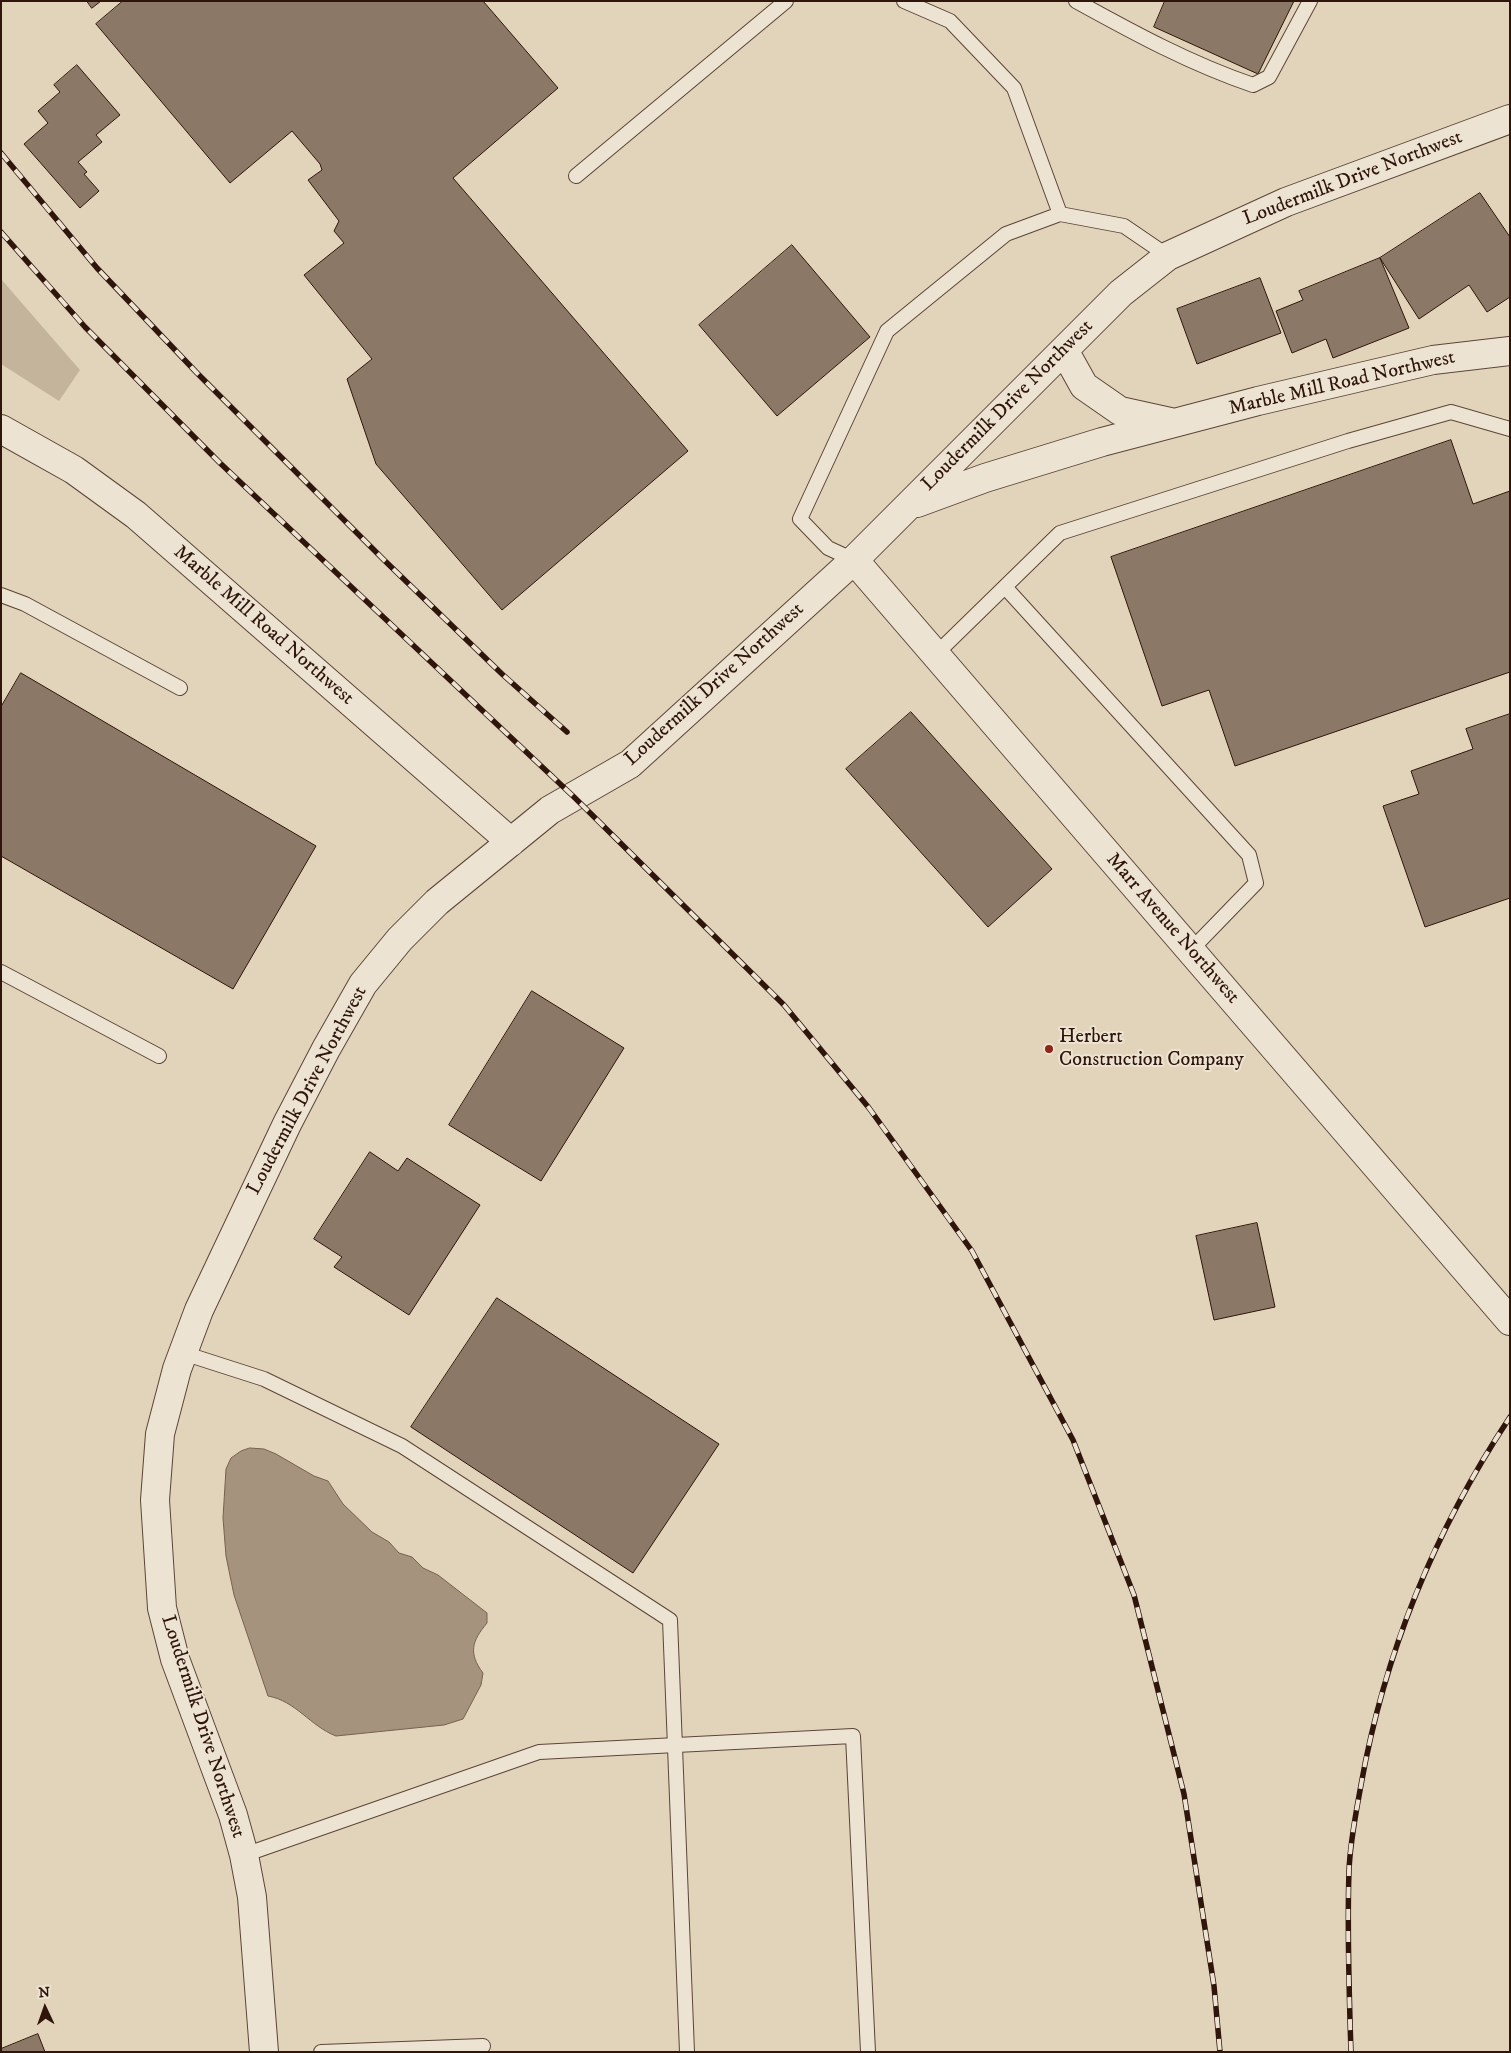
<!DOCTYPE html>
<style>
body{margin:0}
#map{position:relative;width:1511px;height:2053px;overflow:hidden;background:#e2d4ba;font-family:"IM FELL DW Pica",serif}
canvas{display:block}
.frame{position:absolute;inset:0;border:2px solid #2f150b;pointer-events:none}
.north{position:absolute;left:20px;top:1983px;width:50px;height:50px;-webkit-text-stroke:4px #ece3d2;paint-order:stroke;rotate:357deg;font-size:14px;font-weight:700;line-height:20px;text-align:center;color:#2f150b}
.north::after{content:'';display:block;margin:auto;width:18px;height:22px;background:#2f150b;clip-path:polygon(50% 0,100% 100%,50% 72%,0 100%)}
</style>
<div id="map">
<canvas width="1511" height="2053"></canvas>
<div class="frame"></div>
<div class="north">N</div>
</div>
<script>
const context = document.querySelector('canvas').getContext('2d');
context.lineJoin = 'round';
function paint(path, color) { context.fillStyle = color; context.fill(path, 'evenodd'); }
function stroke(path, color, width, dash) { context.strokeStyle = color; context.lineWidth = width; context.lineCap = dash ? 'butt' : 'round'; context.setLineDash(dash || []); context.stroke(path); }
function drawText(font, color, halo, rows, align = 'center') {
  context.font = font + ' "IM FELL DW Pica",serif'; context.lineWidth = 4; context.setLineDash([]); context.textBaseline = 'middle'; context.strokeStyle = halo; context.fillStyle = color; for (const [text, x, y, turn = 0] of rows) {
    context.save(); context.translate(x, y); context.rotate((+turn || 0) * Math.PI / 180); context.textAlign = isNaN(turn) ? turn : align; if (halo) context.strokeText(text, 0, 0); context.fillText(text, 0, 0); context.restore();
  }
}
const green = new Path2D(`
 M1 279 80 370 59 401 1 364Z`);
const water = new Path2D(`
 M250 1448 264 1449 276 1454 314 1476 328 1481 343 1504 372 1532 389 1542 399 1553 412 1557 423 1568 438 1575 487 1613V1623C472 1641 468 1653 483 1673L481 1685 463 1719 444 1725 336 1736C310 1726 296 1701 268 1696L234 1595 226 1556 223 1518 226 1469 231 1458 241 1451Z`);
const building = new Path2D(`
 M87 1H101L92 8Z
 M123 1H483L558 88 453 178 688 451 502 610 376 464 347 379 372 359 304 275 344 243 334 231 339 221 308 180 322 170 320 164 292 131 230 183 96 24Z
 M1165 1H1294L1258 74 1154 27Z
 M77 65 120 115 96 135 102 142 78 162 87 172 84 174 99 191 80 208 24 144 48 123 38 111 60 92 54 85Z
 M1480 193 1510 237V297L1487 312 1469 285 1419 319 1380 258Z
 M792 245 870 337 777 416 699 325Z
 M1380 258 1409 328 1333 358 1326 339 1292 353 1276 311 1303 300 1299 291Z
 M1260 278 1281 333 1197 364 1177 309Z
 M1451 440 1473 504 1510 491V672L1235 766 1209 690 1162 706 1111 557Z
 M21 673 316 846 233 989 1 856V707Z
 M911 712 1052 869 988 927 846 769Z
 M1510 714V898L1425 927 1383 806 1419 794 1411 771 1473 749 1466 729Z
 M532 991 624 1048 541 1181 449 1125Z
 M370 1152 398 1171 407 1158 480 1205 409 1315 334 1267 342 1257 314 1239Z
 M1257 1223 1275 1307 1214 1320 1196 1236Z
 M497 1298 719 1444 633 1573 411 1427Z
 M38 2034 45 2052H1V2049Z`);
const service = new Path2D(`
 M904 1 950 21 1014 88 1060 214
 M1076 1C1134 33 1191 64 1253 85L1269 77 1310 1
 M576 176 786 1
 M854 560 828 548 800 519 887 331 1006 234 1060 214 1124 226 1168 256
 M1005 587 1249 855 1256 883 1191 950
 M1 595 25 604 180 688
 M935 655 1060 533 1348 441 1451 412 1510 429
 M1 972 159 1056
 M183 1353 264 1379 402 1446 670 1620 687 2052
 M244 1855 539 1752 853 1736 868 2052
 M321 2052 483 2046`);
const minor = new Path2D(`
 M1064 350 1084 386 1120 411 1170 422
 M1 429 74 470 136 515 511 842
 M917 503 985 478 1102 442 1258 401 1433 360 1510 351
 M854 560 1510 1321
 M264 2052 252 1897 244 1855 233 1815 175 1659 162 1608 155 1500 160 1434 177 1369 199 1310 287 1124 326 1049 363 984 400 939 437 902 550 810 630 764 854 560 1121 293 1168 256 1286 202 1510 119`);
const rail = new Path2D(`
 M1 153 97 268 197 373 384 560 502 674 567 732
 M1 232 85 327 220 463 574 797 784 1005 869 1108 972 1251 1073 1440 1134 1595 1184 1794 1214 1986 1220 2052
 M1351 2052C1349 1992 1347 1931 1349 1871 1350 1842 1356 1813 1361 1785 1385 1650 1435 1530 1510 1417`);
const markers = [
 [1049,1049,5,"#8f2418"]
];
const streetNames = [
 ["Loudermilk Drive Northwest",1353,179,-21],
 ["Marble Mill Road Northwest",1342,384,-13],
 ["Loudermilk Drive Northwest",1008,406,-45],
 ["Marble Mill Road Northwest",263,626,41],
 ["Loudermilk Drive Northwest",715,685,-42],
 ["Marr Avenue Northwest",1172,929,49],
 ["Loudermilk Drive Northwest",308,1091,-62],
 ["Loudermilk Drive Northwest",202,1727,72]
];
const poiNames = [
 ["Herbert",1059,1038],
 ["Construction Company",1059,1061]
];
paint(green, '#c4b49c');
paint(water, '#a5937e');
stroke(water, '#766150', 1);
paint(building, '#8c7866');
stroke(building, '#2f150b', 1);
stroke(service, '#5c4537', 16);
stroke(minor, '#5c4537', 30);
stroke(service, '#ece3d2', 14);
stroke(minor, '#ece3d2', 28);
stroke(rail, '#2f150b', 5.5);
stroke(rail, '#ece3d2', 4, [11]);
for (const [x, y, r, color] of markers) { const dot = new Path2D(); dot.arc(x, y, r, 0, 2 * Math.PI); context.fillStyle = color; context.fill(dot); stroke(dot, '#ece3d2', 2); }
drawText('20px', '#2f150b', '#ece3d2', streetNames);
drawText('20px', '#2f150b', '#ece3d2', poiNames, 'left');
</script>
